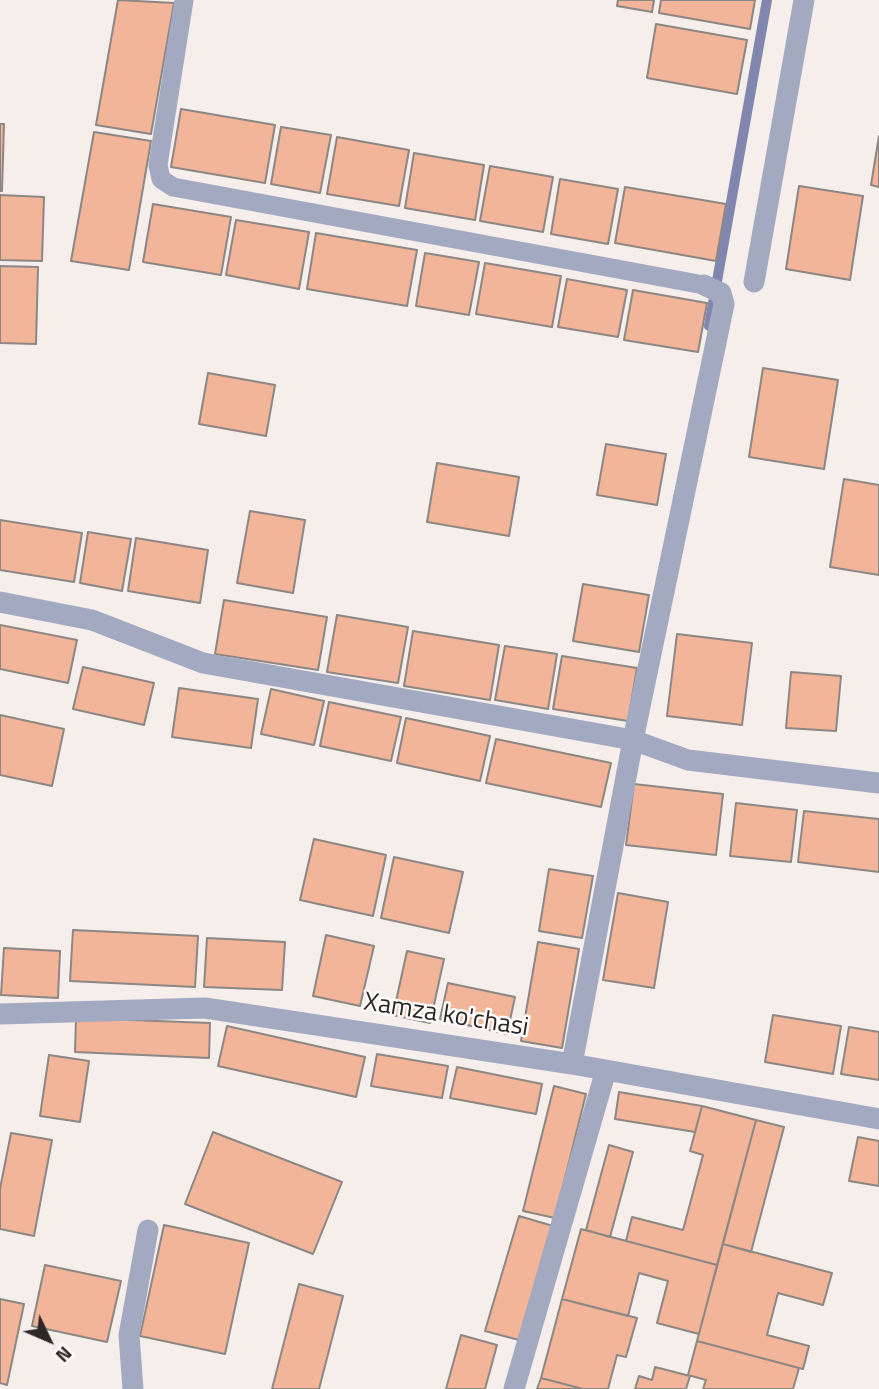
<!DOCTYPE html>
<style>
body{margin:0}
#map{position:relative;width:879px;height:1389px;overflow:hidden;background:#f5eeeb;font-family:"Titillium Web",sans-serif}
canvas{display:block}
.north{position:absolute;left:14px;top:1305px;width:70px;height:70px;-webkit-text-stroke:5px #fffcfb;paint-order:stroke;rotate:134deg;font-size:19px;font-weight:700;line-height:28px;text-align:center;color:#2b2827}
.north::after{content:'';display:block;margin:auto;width:24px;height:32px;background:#2b2827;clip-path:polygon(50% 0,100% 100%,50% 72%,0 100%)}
</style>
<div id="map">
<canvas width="879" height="1389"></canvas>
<div class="north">N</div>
</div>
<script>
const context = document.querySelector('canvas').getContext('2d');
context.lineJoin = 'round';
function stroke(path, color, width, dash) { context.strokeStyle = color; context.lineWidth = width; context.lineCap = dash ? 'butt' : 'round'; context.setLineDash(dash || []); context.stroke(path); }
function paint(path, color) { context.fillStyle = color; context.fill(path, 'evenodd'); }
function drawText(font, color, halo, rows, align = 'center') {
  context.font = font + ' "Titillium Web",sans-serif'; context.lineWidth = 5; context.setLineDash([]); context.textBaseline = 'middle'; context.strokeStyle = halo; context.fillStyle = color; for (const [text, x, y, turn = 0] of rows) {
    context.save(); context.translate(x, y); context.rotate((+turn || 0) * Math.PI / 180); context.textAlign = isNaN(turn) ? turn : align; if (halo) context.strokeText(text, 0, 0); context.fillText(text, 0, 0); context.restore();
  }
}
const stream = new Path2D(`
 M709 326 767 0`);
const building = new Path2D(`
 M118 0 174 3 151 134 96 125Z
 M618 0H654L652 12 617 6Z
 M661 0H755L750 29 659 13Z
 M656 24 747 40 737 94 647 78Z
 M181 109 275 125 265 183 171 167Z
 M0 124H4L2 191H0Z
 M281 127 331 135 320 193 271 184Z
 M94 132 151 141 129 270 71 261Z
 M879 136V187L871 185Z
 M337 137 409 150 399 206 327 194Z
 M414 153 484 165 475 220 405 208Z
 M490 166 553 177 543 232 480 221Z
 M560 179 618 189 608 244 551 234Z
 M799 186 863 196 850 280 786 269Z
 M625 187 726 204 716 261 615 243Z
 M0 195 44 197 42 261 0 260Z
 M153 204 231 217 221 275 143 262Z
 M236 220 309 232 299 289 226 275Z
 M316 233 417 250 407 306 307 289Z
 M425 253 479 262 469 315 416 306Z
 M485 263 561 276 552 327 476 314Z
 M0 266 38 267 36 344 0 343Z
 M567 279 627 290 618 337 558 327Z
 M633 290 707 303 698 352 624 340Z
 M763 368 838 380 824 469 749 457Z
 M208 373 275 385 266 436 199 424Z
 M606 444 666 454 657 505 597 495Z
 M437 463 519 477 509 536 427 522Z
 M844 479 879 485V575L830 567Z
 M250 511 305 520 293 593 237 583Z
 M0 520 82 533 74 582 0 570Z
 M88 532 131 539 122 591 80 583Z
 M136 538 208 550 200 603 128 591Z
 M583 584 649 595 639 652 573 641Z
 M224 600 327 617 318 670 215 654Z
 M337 615 408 627 398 683 327 672Z
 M0 625 77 640 68 683 0 669Z
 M413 631 499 645 490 700 404 686Z
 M677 634 752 643 742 725 667 716Z
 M505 646 557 654 548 709 495 700Z
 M562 656 637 668 628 721 553 709Z
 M83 667 154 683 144 725 73 709Z
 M791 672 841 676 836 731 786 728Z
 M179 688 258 699 251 748 172 737Z
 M271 689 324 701 314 745 261 734Z
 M329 702 401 717 391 761 320 746Z
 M0 715 64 729 52 786 0 775Z
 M406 718 490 736 480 781 397 763Z
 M496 739 611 763 601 807 486 783Z
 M634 784 723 794 716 855 626 845Z
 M736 803 797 810 791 862 730 856Z
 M804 811 879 819V872L798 862Z
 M314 839 386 855 373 916 300 900Z
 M394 857 463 872 449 933 381 918Z
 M549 869 593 876 582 938 539 931Z
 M618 893 668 902 654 988 603 980Z
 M73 930 198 936 195 987 70 981Z
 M326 935 374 946 360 1006 313 996Z
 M207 938 285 942 282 990 204 987Z
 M538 942 579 949 562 1048 521 1041Z
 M4 948 60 951 58 998 1 995Z
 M407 951 444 959 430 1023 393 1015Z
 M448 983 515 997 507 1034 440 1019Z
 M773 1015 841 1026 833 1074 765 1062Z
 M76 1018 210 1023 209 1058 75 1052Z
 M227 1026 365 1057 356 1097 218 1066Z
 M849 1027 879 1032V1080L841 1074Z
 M377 1054 448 1066 442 1098 371 1086Z
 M49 1055 89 1061 80 1122 40 1116Z
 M457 1067 542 1084 536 1114 450 1098Z
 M554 1086 586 1094 555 1218 523 1211Z
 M619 1092 702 1106 695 1132 615 1119Z
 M702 1106 756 1120 717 1265 626 1241 632 1217 683 1230 703 1155 690 1151Z
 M756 1120 784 1127 751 1252 723 1244Z
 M213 1132 342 1182 313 1254 185 1204Z
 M11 1133 52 1140 34 1236 0 1229V1189Z
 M858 1137 879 1141V1186L849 1181Z
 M609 1145 633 1152 610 1237 586 1230Z
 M519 1216 553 1226 519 1340 485 1331Z
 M164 1225 249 1243 225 1354 140 1336Z
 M581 1229 717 1265 699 1334 657 1323 668 1281 639 1273 628 1316 562 1299Z
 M723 1244 832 1273 823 1305 778 1293 767 1335 809 1346 803 1369 697 1341Z
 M45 1265 121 1281 107 1342 32 1326Z
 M299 1284 343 1296 319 1389H272Z
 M0 1299 24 1304 7 1385 0 1383Z
 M562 1299 637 1318 626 1357 617 1355 608 1389H583L541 1378Z
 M461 1335 497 1345 485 1389H446Z
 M697 1341 799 1368 793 1389H703L706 1380 688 1375Z
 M655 1367 690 1376 686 1389H635L639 1376 652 1380Z
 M541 1378 583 1389H537Z`);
const lane = new Path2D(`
 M184 0 158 165 161 179 173 187 704 285`);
const street = new Path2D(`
 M754 282 804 0
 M0 602 92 620 203 663 633 740 688 760 879 783
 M0 1014 205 1008 572 1064 879 1119
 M572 1064 633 740 724 304 721 293 704 285
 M133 1389 129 1335 148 1230
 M514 1389 606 1070`);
const streetNames = [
 ["Xamza ko'chasi",446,1016,9]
];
stroke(stream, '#8086ad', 10);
paint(building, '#f2b59a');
stroke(building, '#8d8784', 2);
stroke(lane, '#a4a9c2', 19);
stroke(street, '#a4a9c2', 21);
drawText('26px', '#2b2827', '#fffcfb', streetNames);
</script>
